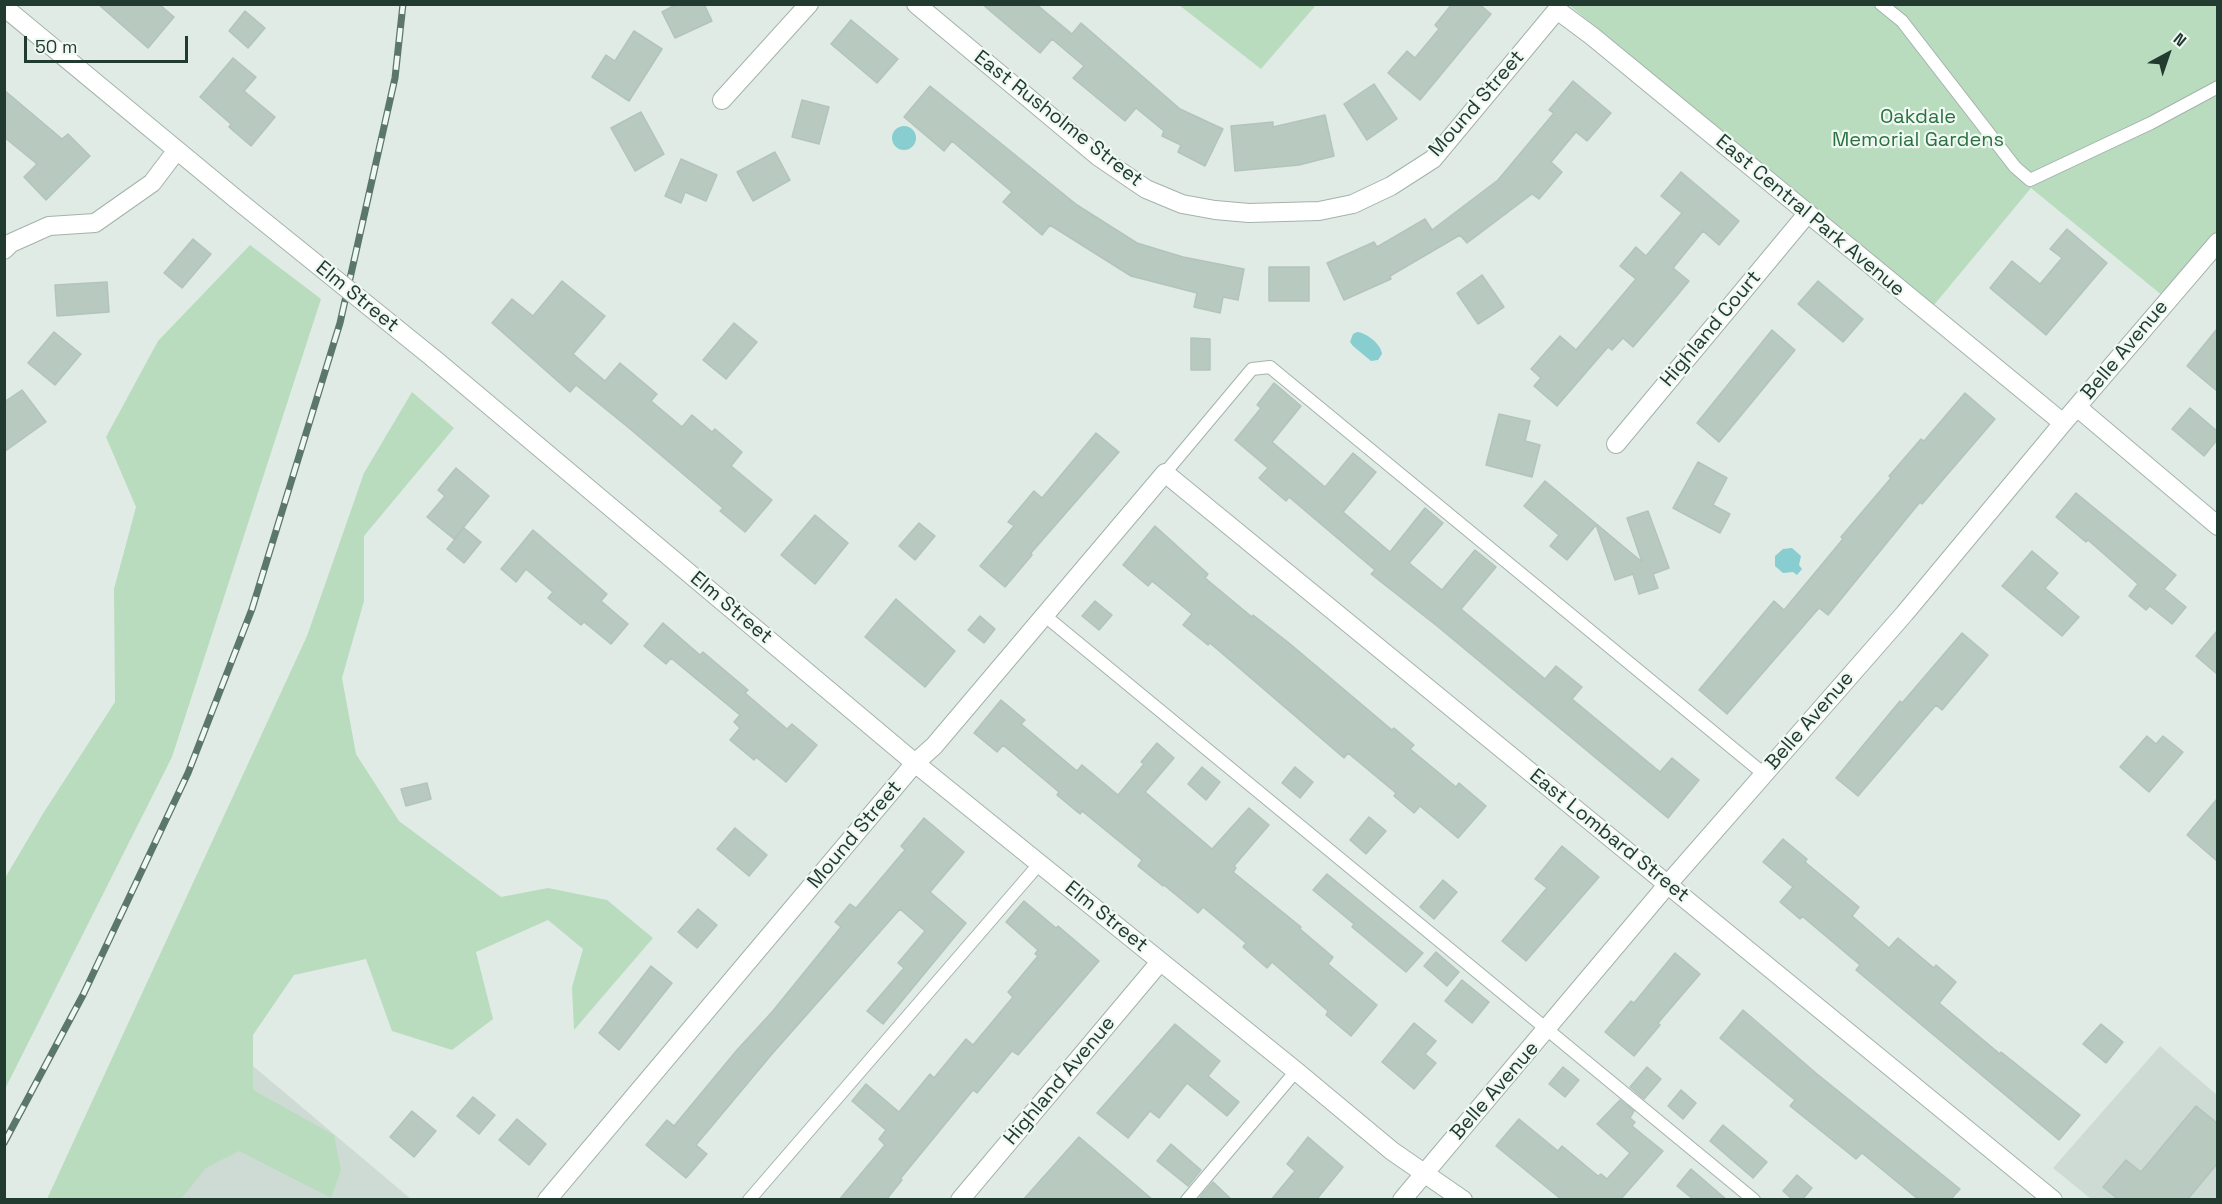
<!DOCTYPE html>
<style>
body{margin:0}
#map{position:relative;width:2222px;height:1204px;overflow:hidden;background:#e0ebe5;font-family:"Space Grotesk",sans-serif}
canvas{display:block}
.frame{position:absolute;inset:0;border:6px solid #213b31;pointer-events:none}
.north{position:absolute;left:2138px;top:24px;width:60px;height:60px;-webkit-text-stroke:4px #f0f8f3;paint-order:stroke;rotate:40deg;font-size:16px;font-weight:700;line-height:24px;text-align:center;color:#213b31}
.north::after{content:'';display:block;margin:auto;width:21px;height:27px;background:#213b31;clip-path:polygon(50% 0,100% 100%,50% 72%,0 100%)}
.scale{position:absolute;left:24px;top:36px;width:164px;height:27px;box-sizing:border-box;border:3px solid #213b31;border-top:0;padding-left:8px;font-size:18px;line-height:21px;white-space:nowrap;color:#213b31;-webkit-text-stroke:4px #f0f8f3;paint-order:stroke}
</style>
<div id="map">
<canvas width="2222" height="1204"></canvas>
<div class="frame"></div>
<div class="north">N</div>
<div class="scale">50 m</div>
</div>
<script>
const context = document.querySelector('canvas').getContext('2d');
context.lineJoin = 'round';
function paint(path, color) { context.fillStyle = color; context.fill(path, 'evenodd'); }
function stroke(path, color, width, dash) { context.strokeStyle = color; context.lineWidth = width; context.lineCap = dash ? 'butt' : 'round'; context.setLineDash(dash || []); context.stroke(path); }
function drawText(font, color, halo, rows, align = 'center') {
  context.font = font + ' "Space Grotesk",sans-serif'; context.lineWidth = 4.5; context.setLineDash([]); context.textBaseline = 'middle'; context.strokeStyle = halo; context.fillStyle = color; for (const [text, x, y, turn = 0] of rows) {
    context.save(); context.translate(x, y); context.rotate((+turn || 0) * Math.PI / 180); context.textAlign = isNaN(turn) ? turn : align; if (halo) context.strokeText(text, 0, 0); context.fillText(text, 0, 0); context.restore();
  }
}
const built = new Path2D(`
 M164 991 411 1199 55 1200Z
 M2160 1046 2217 1095V1199H2091L2053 1168Z`);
const green = new Path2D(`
 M1179 5H1316L1261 69Z
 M1569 5H2217V232L2163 296 2031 188 1934 305Z
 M250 245 321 299 172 757 5 1089V878L44 812 115 702 114 589 136 507 106 437 158 341Z
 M412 392 454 428 364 536V601L342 678 356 754 399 821 501 897 548 888 607 900 653 938 574 1030 572 987 583 949 548 920 476 952 493 1019 452 1050 392 1031 366 959 294 975 253 1035V1090L334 1135 341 1170 331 1198 239 1151 206 1168 181 1199H47L307 636 364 473Z`);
const water = new Path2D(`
 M892 138a12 12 0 1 1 24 0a12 12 0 1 1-24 0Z
 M1357 332C1367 333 1381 344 1382 354L1378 360 1371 361 1353 346 1350 342 1353 334Z
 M1792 548 1801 556 1799 565 1802 569 1797 575 1793 572 1783 573 1775 566V556L1783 549Z`);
const building = new Path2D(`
 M98 4H159L174 17 148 48Z
 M677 4H704L712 21 675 38 662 12Z
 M982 4H1036L1072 34 1081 23 1180 109 1223 129 1205 166 1178 152 1181 145 1162 136 1164 131 1136 108 1125 121 1073 78 1084 66 1052 39 1040 53Z
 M1452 4H1479L1491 14 1420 100 1388 73 1407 51 1415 58 1439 29 1435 25Z
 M245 11 265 28 248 48 229 31Z
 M851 20 898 59 877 83 831 44Z
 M634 31 662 49 629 101 592 77 606 55 615 61Z
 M233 58 256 77 244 91 275 117 251 146 229 127 231 124 200 97Z
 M1573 81 1611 113 1587 141 1576 132 1551 162 1562 172 1539 199 1532 194 1467 243 1460 235 1390 276 1391 279 1344 300 1327 263 1374 242 1377 247 1425 219 1432 230 1498 180 1554 113 1549 110Z
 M1374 84 1397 119 1367 140 1344 104Z
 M930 86 1077 205 1137 243 1183 257 1244 269 1238 300 1223 297 1220 313 1194 307 1197 293 1131 276 1050 225 1042 235 1003 202 1012 192 952 141 944 151 904 117Z
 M4 90 62 139 68 134 90 156 46 200 24 177 37 164 4 137Z
 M802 100 829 107 819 144 792 137Z
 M641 112 664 154 635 171 611 128Z
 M1325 115 1334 156 1299 165 1235 171 1231 126 1273 122V127Z
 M775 152 790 180 753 201 737 172Z
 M681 159 717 175 706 201 685 192 681 203 665 196Z
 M1681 172 1739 221 1719 245 1703 231 1673 268 1689 281 1669 305 1633 347 1623 338 1612 350 1608 347 1557 406 1534 386 1541 378 1531 369 1560 336 1576 350 1636 279 1620 266 1636 247 1646 256 1682 213 1661 196Z
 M2067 229 2107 263 2046 335 1990 288 2012 261 2040 284 2062 258 2050 249Z
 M193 239 211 254 182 288 164 273Z
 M1269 267H1309V301H1269Z
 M1482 275 1504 307 1478 324 1457 293Z
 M562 281 605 316 573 354 605 381 620 363 657 394 651 401 682 427 692 415 712 432 715 429 742 452 731 466 772 500 745 532 720 511 723 508 629 428 576 385 570 392 492 323 512 299 533 316Z
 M1818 281 1863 319 1843 342 1798 304Z
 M107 282 109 312 57 316 55 285Z
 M734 323 757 342 726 379 703 360Z
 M2217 329V391L2187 366Z
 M1772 330 1795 350 1719 442 1697 423Z
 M54 332 81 354 55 385 28 363Z
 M1191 338 1210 339V370H1191Z
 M1274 383 1301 406 1272 442 1325 487 1353 453 1376 472 1343 512 1390 552 1425 508 1443 523 1409 563 1442 590 1475 550 1496 567 1461 609 1545 679 1556 666 1582 687 1572 699 1660 772 1672 758 1699 780 1668 818 1437 626 1371 574 1375 570 1289 497 1286 501 1259 478 1268 468 1235 440 1261 408 1257 405Z
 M22 390 46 422 4 452V402Z
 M1965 393 1995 419 1922 504 1920 502 1828 615 1819 608 1727 714 1699 690 1774 601 1784 610 1843 539 1841 537 1891 478 1889 476 1921 439 1924 441Z
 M2190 408 2217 431V440L2204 456 2172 429Z
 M1499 414 1530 421 1525 441 1540 445 1532 477 1486 465Z
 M1096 433 1119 452 1031 553 1032 555 1005 587 980 566 1014 526 1008 522 1034 491 1042 498Z
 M1698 462 1727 478 1713 505 1730 514 1720 533 1673 508Z
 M456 468 489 496 454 539 427 517 445 496 438 490Z
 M1545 481 1642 562 1627 518 1648 511 1669 568 1653 574 1658 588 1639 594 1633 574 1615 580 1596 525 1567 560 1550 546 1559 535 1524 506Z
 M2076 493 2176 575 2164 589 2186 607 2172 624 2150 606 2146 610 2129 596 2138 584 2088 540 2086 542 2056 517Z
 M815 515 848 543 815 584 781 555Z
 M919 523 935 536 915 560 899 546Z
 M1155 526 1208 574 1205 578 1252 617 1253 615 1289 643 1392 730 1394 728 1414 745 1410 749 1456 787 1459 783 1486 806 1458 838 1420 806 1414 813 1394 796 1396 793 1348 753 1344 758 1210 643 1208 645 1183 625 1192 614 1152 581 1148 586 1123 565Z
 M464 528 481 542 464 563 447 549Z
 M533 530 607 594 601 601 628 624 611 644 584 622 581 625 548 598 553 592 526 569 516 582 501 569Z
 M2032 551 2058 573 2045 588 2079 617 2062 636 2002 586Z
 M896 599 955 651 925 687 865 637Z
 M1095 601 1112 615 1099 630 1082 616Z
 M980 616 995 629 984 643 968 630Z
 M663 623 700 655 703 652 748 690 745 693 787 729 792 724 817 745 786 782 756 757 754 760 730 740 740 728 734 722 740 715 671 658 666 664 644 646Z
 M2217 631V674L2196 656Z
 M1962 633 1988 655 1942 710 1936 705 1858 796 1836 778 1900 701 1902 703Z
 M1001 700 1025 720 1021 724 1077 771 1082 765 1118 795 1144 764 1141 762 1157 743 1174 758 1145 792 1212 849 1249 808 1269 825 1234 866 1236 868 1233 872 1301 927 1300 929 1333 957 1328 964 1377 1005 1351 1036 1326 1015 1328 1011 1272 962 1267 968 1243 947 1246 943 1203 907 1198 913 1164 885 1163 886 1138 866 1142 860 1082 811 1080 814 1057 795 1059 792 1003 745 997 752 974 733Z
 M2147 736 2156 744 2163 736 2183 752 2149 792 2120 767Z
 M1202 767 1220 782 1206 800 1188 784Z
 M1295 767 1313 782 1300 798 1282 783Z
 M427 783 431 799 406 806 401 789Z
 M2217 799V861L2187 835Z
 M1369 817 1386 831 1366 854 1350 840Z
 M924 818 964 852 930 892 966 923 883 1024 867 1011 904 968 898 963 925 931 900 909 772 1054 696 1145 707 1154 686 1178 646 1145 667 1120 674 1126 737 1050 772 1012 841 927 835 922 850 904 856 908 905 850 901 846Z
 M735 828 767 855 749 876 717 849Z
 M1783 839 1807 859 1805 862 1859 907 1852 916 1889 948 1898 938 1934 968 1936 965 1956 982 1939 1003 2000 1054 2001 1052 2080 1115 2059 1140 1856 970 1860 965 1802 916 1800 919 1780 902 1793 887 1763 862Z
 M1562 846 1599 877 1526 961 1502 941 1547 888 1535 879Z
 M1327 874 1423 953 1406 972 1352 927 1354 924 1313 890Z
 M1443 880 1457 892 1434 919 1420 907Z
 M1024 901 1056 928 1058 926 1099 961 1018 1055 1012 1051 977 1093 973 1090 900 1179 902 1180 886 1200H839L885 1145 879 1139 886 1130 852 1101 866 1084 899 1112 930 1074 934 1078 966 1039 973 1045 1013 997 1008 992 1038 956 1035 954 1038 950 1006 922Z
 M698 909 717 925 697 948 678 932Z
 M1436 952 1459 972 1447 986 1424 966Z
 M1675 953 1700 974 1658 1023 1660 1025 1634 1056 1605 1032 1631 1001 1634 1003Z
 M651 966 672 983 619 1050 599 1033Z
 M1462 980 1489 1002 1472 1023 1445 1001Z
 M1743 1010 1817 1074 1960 1189 1950 1200H1919L1862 1153 1856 1159 1790 1106 1795 1100 1720 1038Z
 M1414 1023 1436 1041 1425 1054 1436 1063 1414 1089 1382 1062Z
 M1175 1024 1220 1061 1208 1076 1239 1102 1227 1116 1187 1083 1159 1118 1150 1111 1128 1138 1097 1113Z
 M2101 1024 2123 1042 2106 1063 2083 1044Z
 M1563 1067 1579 1080 1565 1097 1549 1084Z
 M1647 1067 1661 1079 1644 1099 1630 1087Z
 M1681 1090 1696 1103 1683 1119 1668 1106Z
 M473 1097 495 1115 479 1134 457 1116Z
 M1620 1100 1634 1111 1630 1118 1635 1122 1632 1126 1663 1151 1620 1200H1562L1496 1146 1519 1119 1558 1151 1562 1146 1598 1176 1601 1174 1607 1179 1630 1153 1597 1124Z
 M2196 1106 2217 1123V1164L2187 1200H2119L2103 1187 2126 1160 2141 1172Z
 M412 1111 436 1131 414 1157 390 1137Z
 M517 1119 546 1144 529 1165 499 1140Z
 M1723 1125 1767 1162 1753 1178 1710 1141Z
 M1079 1137 1153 1200H1023Z
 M1308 1137 1343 1167 1316 1200H1271L1295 1171 1287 1164Z
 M1171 1144 1201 1170 1188 1186 1157 1161Z
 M1691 1169 1727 1200H1694L1677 1186Z
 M1797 1175 1812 1188 1802 1200H1793L1783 1191Z
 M1213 1182 1232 1200H1203L1200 1197Z`);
const lane = new Path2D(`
 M1881 4 1902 21 2015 167 2030 180 2151 123 2218 87
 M1165 473 1252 369 1270 367 1764 774
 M1044 615 1754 1200
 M749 1200 1040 863
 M1187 1200 1296 1071`);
const street = new Path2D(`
 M916 4 1099 157 1146 189 1182 204 1215 210 1249 213 1319 211 1353 204 1391 186 1433 159 1557 10 1592 36 2063 423
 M4 7 236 199
 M722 100 809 4
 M4 250 11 243 49 226 95 223 152 183 177 150
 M433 358 915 763 1296 1071 1392 1151 1463 1200
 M2077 407 2218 526
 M1616 444 1807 214
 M547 1200 915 763 934 746 1165 473 2053 1200
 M960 1200 1160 962
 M1402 1200 1668 884 1905 613 2063 423 2218 242`);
const rail = new Path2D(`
 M4 1143 83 995 188 773 252 609 340 323 395 78 403 4`);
const streetBridge = new Path2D(`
 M236 199 433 358`);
const streetNames = [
 ["Mound Street",1477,104,-49],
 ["East Rusholme Street",1058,119,38],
 ["East Central Park Avenue",1810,216,40],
 ["Elm Street",357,297,39],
 ["Highland Court",1711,329,-50],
 ["Belle Avenue",2125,350,-50],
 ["Elm Street",731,608,40],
 ["Belle Avenue",1810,721,-49],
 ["Mound Street",855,835,-50],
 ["East Lombard Street",1609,836,39],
 ["Elm Street",1106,917,39],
 ["Highland Avenue",1060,1081,-50],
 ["Belle Avenue",1495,1091,-49]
];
const parkNames = [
 ["Oakdale",1918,118],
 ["Memorial Gardens",1918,141]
];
paint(built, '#cedbd4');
paint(green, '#b9dcbe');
paint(water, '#88cdd0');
paint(building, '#b8c9c0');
stroke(building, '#b2c4bb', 1.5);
stroke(lane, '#a3b3ab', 14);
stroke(street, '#a3b3ab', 20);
stroke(lane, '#fff', 12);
stroke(street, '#fff', 18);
stroke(rail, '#5b776c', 7);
stroke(rail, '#f0f8f3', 4.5, [14]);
stroke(streetBridge, '#a3b3ab', 20, []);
stroke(streetBridge, '#fff', 18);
drawText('20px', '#213b31', '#f0f8f3', streetNames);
drawText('20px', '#2b723f', '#f0f8f3', parkNames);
</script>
